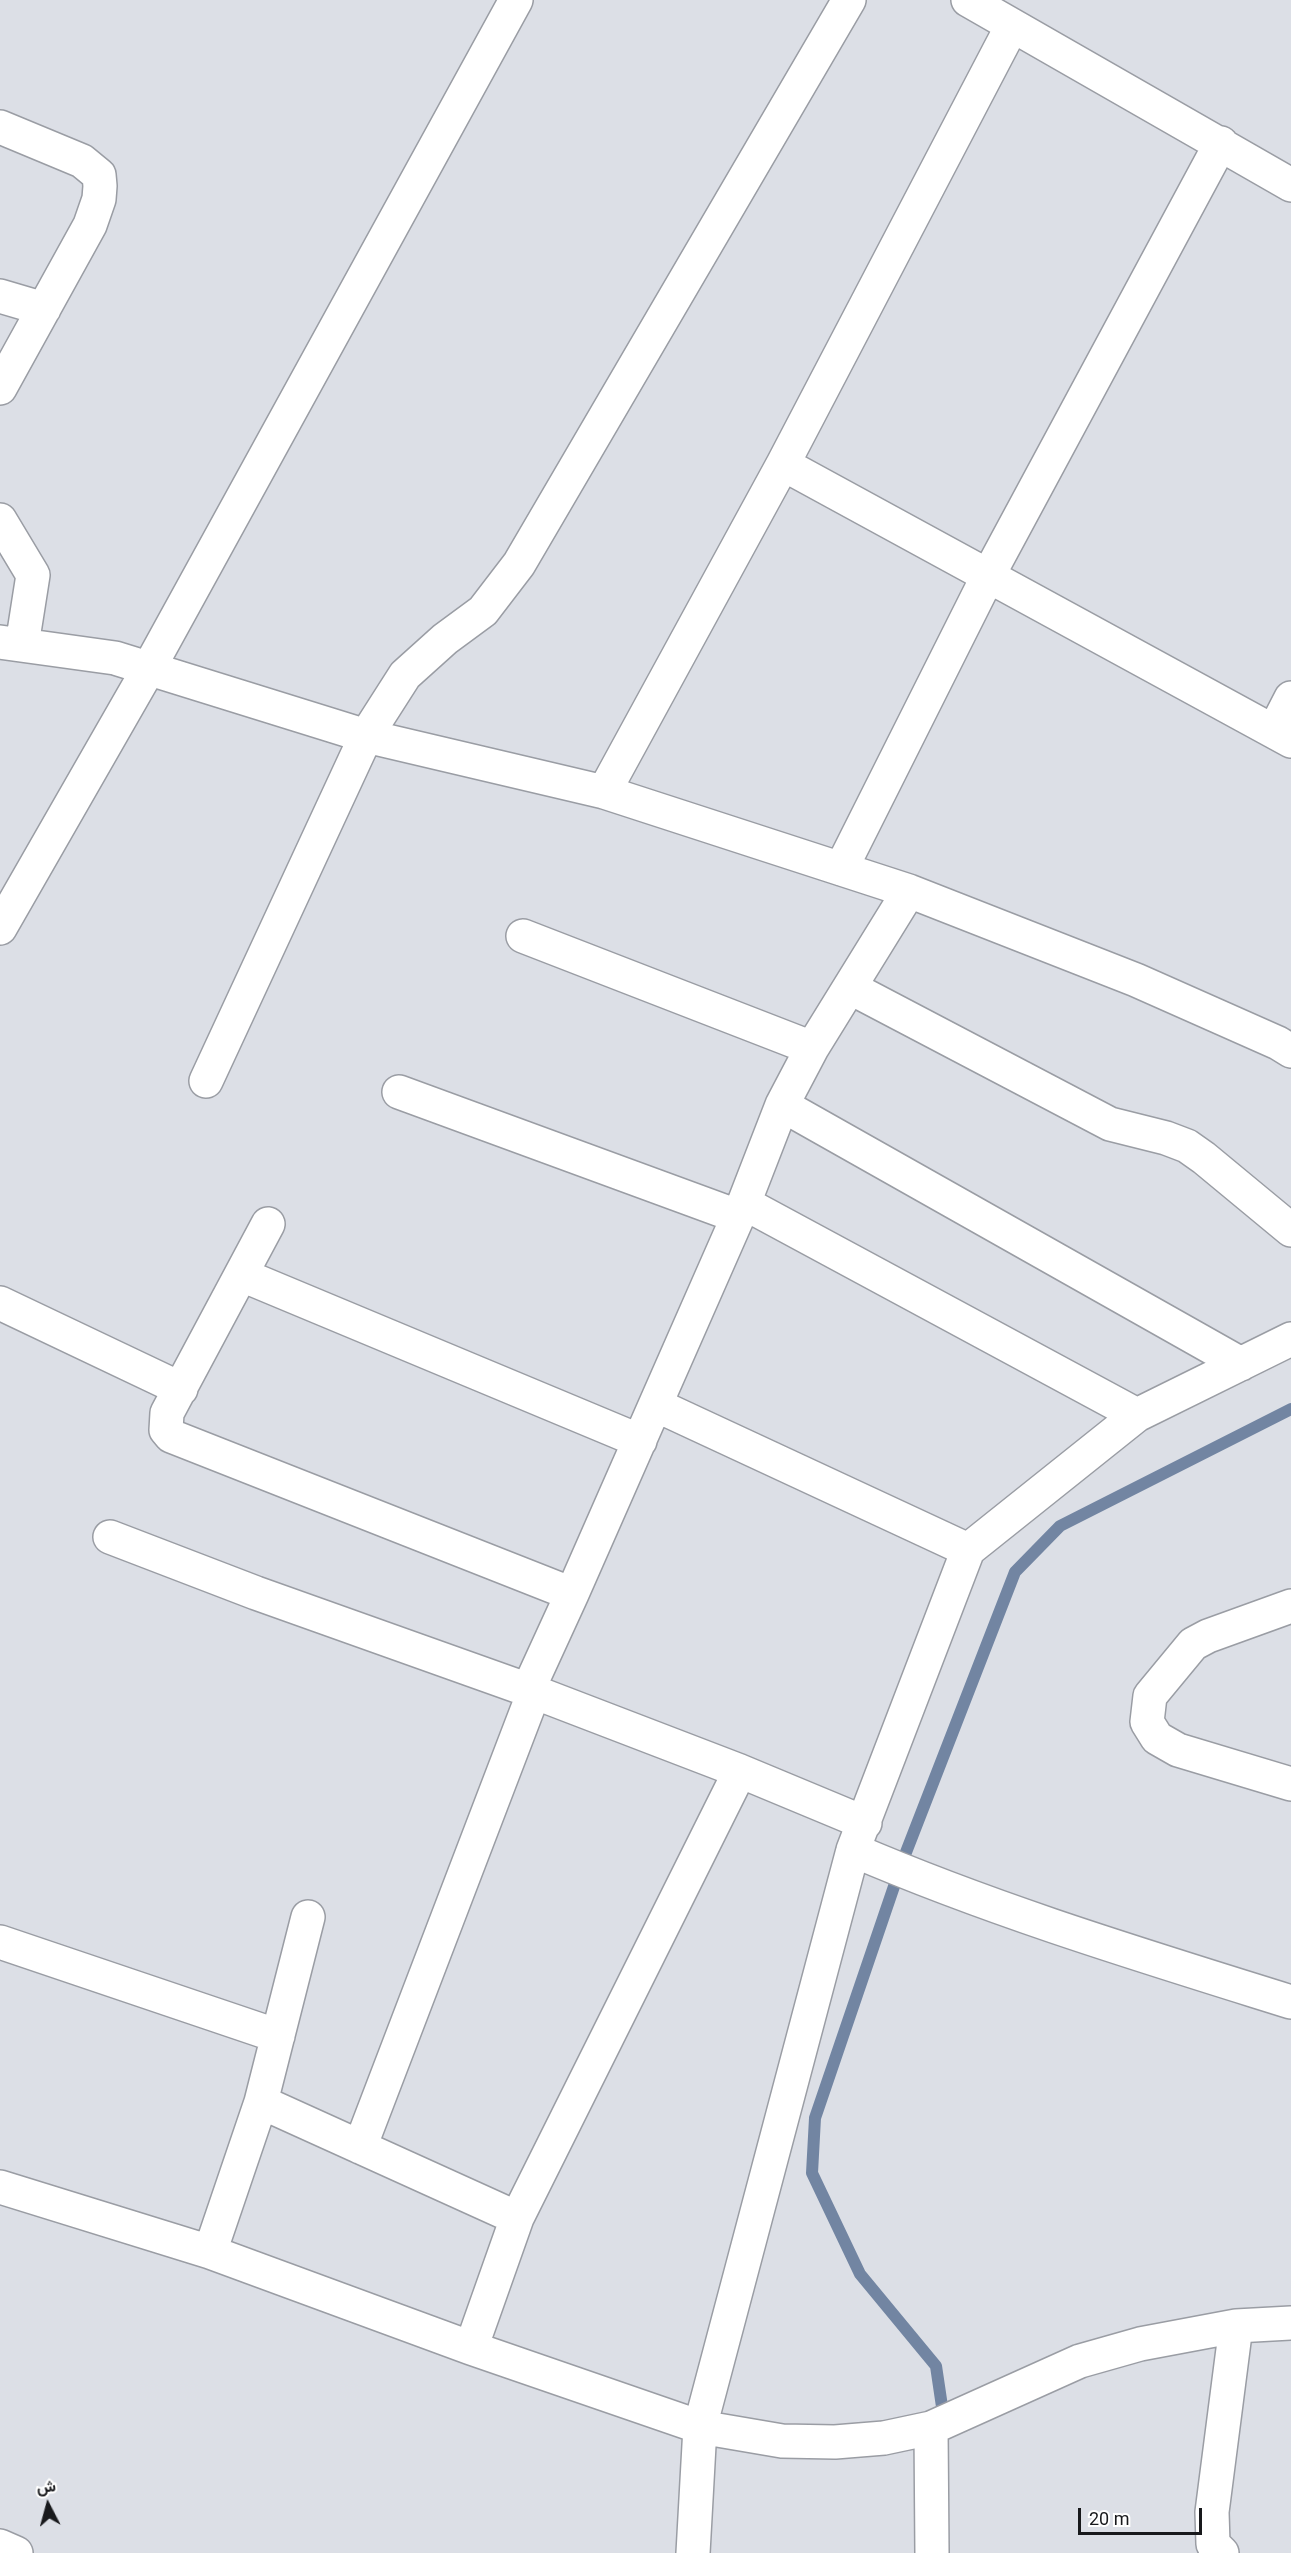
<!DOCTYPE html>
<meta charset="utf-8">
<style>
body{margin:0}
#map{position:relative;width:1291px;height:2553px;overflow:hidden;background:#dcdfe6;font-family:Roboto,Vazirmatn,sans-serif}
canvas{display:block}
.north{position:absolute;left:18px;top:2475px;width:60px;height:60px;-webkit-text-stroke:4px #fff;paint-order:stroke;rotate:354deg;font-size:16px;font-weight:700;line-height:24px;text-align:center;color:#18191c}
.north::after{content:'';display:block;margin:auto;width:21px;height:27px;background:#18191c;clip-path:polygon(50% 0,100% 100%,50% 72%,0 100%)}
.scale{position:absolute;left:1078px;top:2508px;width:124px;height:27px;box-sizing:border-box;border:3px solid #18191c;border-top:0;padding-left:8px;font-size:18px;line-height:21px;white-space:nowrap;color:#18191c;-webkit-text-stroke:4px #fff;paint-order:stroke}
</style>
<div id="map">
<canvas width="1291" height="2553"></canvas>
<div class="north">ش</div>
<div class="scale">20 m</div>
</div>
<script>
const context = document.querySelector('canvas').getContext('2d');
context.lineJoin = 'round';
function stroke(path, color, width, dash) { context.strokeStyle = color; context.lineWidth = width; context.lineCap = dash ? 'butt' : 'round'; context.setLineDash(dash || []); context.stroke(path); }
const stream = new Path2D(`
 M944 2420 936 2366 860 2274 812 2173 815 2118 903 1860 1015 1572 1060 1526 1291 1409`);
const minor = new Path2D(`
 M968 0 1291 185
 M0 127 82 161 99 175 100 186 99 199 90 225 0 388
 M0 296 44 309
 M783 464 1291 741
 M0 520 33 575 22 645
 M0 642 115 658 366 736 604 792 909 891 1136 980 1278 1043 1291 1051
 M1274 731 1291 698
 M604 792 783 464 1012 26
 M841 869 988 576 1221 143
 M0 928 149 668 516 0
 M523 936 812 1048
 M851 988 1110 1124 1166 1138 1187 1146 1204 1158 1291 1230
 M206 1081 366 736 405 675 445 639 483 611 519 564 849 0
 M399 1092 737 1216
 M782 1105 1241 1364
 M744 1203 1137 1415
 M268 1224 167 1413 166 1430 171 1436 572 1594
 M242 1275 640 1441
 M0 1303 181 1389
 M656 1405 968 1550
 M110 1537 256 1593 534 1692 740 1771 865 1823
 M1291 1606 1208 1636 1193 1644 1150 1696 1147 1722 1157 1738 1178 1750 1291 1784
 M528 1690 572 1594 744 1203 782 1105 812 1048 909 891
 M853 1850C995 1911 1144 1956 1291 2002
 M0 1942 278 2036
 M261 2102 517 2218
 M360 2147 534 1692
 M0 2187 210 2252 471 2348 700 2427 782 2441 835 2442 884 2438 931 2428 1080 2361 1140 2344 1236 2326 1291 2323
 M210 2252 261 2102 308 1917
 M471 2348 517 2218 740 1771
 M931 2428 932 2553
 M0 2546 16 2553
 M693 2553 700 2427 853 1850 968 1550 1137 1415 1291 1339
 M1222 2553 1213 2544 1212 2512 1236 2326`);
stroke(stream, '#7285a2', 12);
stroke(minor, '#9a9da4', 36);
stroke(minor, '#fff', 33);
</script>
